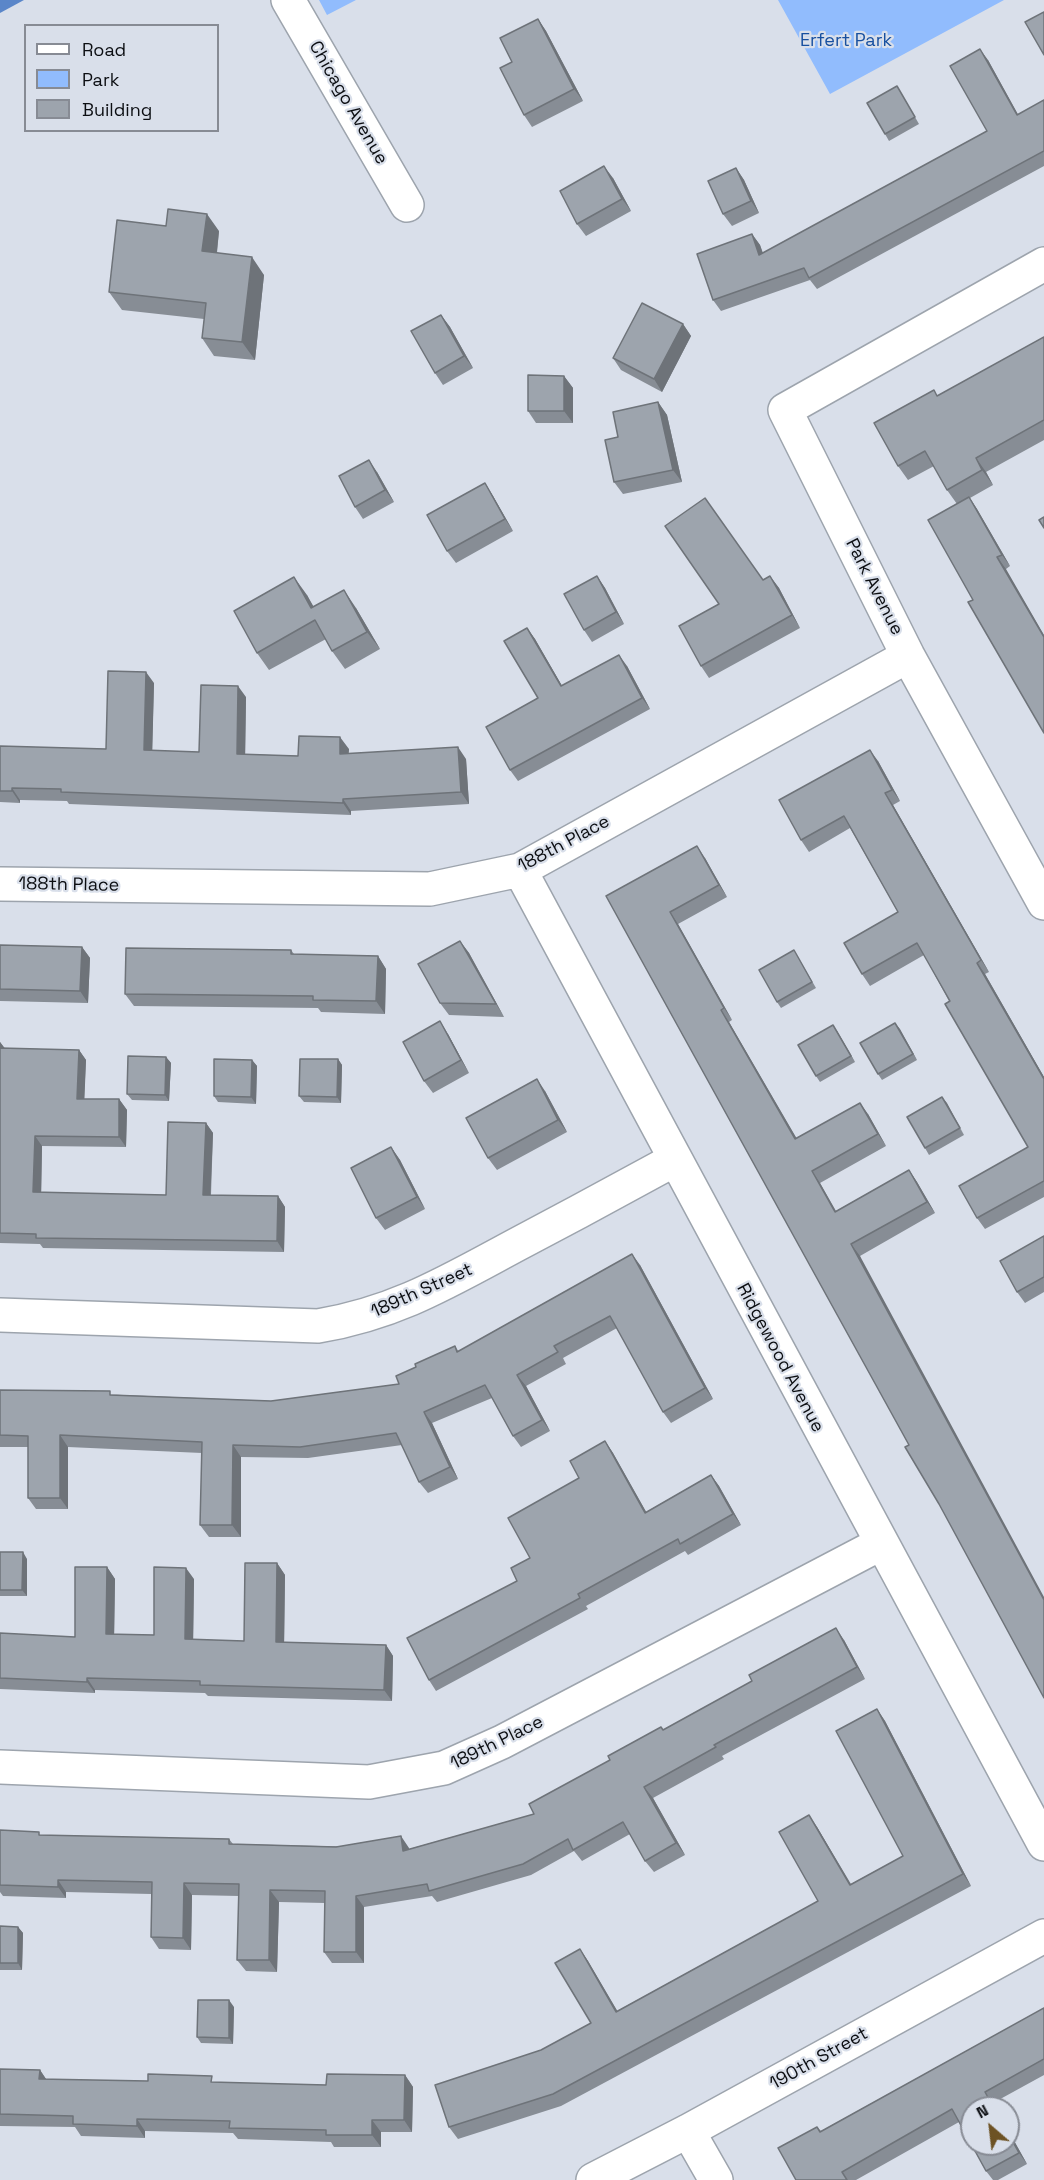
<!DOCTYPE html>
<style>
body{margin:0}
#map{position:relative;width:1044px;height:2180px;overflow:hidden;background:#d9dfea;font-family:"Space Grotesk",sans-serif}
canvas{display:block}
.legend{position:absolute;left:24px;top:24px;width:195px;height:108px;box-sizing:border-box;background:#d9dfea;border:2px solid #878b94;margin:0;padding:8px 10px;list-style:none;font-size:18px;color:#0c0e12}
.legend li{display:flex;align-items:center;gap:12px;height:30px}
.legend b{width:30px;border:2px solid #878b94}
.north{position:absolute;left:960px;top:2096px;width:60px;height:60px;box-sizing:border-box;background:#d9dfea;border:2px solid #878b94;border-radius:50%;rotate:332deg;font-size:16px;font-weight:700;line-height:24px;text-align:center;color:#0c0e12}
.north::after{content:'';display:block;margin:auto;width:21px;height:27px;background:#6d5224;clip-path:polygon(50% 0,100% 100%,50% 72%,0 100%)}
</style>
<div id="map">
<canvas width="1044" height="2180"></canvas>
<ul class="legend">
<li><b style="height:8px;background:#fff"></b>Road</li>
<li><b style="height:16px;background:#91bcfd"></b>Park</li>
<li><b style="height:16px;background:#9da4ad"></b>Building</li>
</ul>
<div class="north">N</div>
</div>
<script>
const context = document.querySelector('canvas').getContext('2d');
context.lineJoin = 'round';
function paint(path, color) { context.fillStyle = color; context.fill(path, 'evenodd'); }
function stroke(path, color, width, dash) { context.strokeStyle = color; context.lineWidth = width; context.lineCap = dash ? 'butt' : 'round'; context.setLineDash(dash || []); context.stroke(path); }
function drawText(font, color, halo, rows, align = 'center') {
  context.font = font + ' "Space Grotesk",sans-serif'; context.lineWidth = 4.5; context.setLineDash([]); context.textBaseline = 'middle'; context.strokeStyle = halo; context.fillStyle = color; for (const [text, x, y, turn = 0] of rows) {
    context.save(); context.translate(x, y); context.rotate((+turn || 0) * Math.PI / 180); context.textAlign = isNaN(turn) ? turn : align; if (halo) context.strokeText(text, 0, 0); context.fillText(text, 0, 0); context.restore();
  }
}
const green = new Path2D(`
 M319 0H356L327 15Z
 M778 0H1004L830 94Z`);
const water = new Path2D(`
 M0 0H24L0 13Z`);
const minor = new Path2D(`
 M288 0 407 205
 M1044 264 785 410 908 656 1044 903
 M520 870 1044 1844
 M0 884 430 889 520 870 908 656
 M0 1315 318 1326C396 1313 447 1282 516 1245 569 1217 621 1189 674 1160
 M0 1767 369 1782 444 1768 502 1742 880 1544
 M688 2131 716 2180
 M593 2180 688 2131 1044 1936`);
const wall = new Path2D(`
 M538 19 546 31 583 101 532 127 524 115 512 62Z
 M988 60 1018 115 1044 100V166L817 289 810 280 721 311 713 300 752 234 760 245 763 253 987 131Z
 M897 86 919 124 889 141 885 134Z
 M736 168 744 180 759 213 732 226 723 214Z
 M613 178 631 211 586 236 577 224Z
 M219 231 217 253 264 275 255 360 214 356 202 338 204 319 122 310 109 292Z
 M441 315 450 327 473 368 443 385 435 373Z
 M683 324 691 336 662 392 621 370 613 358Z
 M1044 337V440L986 472 993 485 970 498 977 509 1010 566 1006 569 973 600 957 504 947 490 934 466 908 480 898 466 938 396Z
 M564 376 573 388V423H536L528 411Z
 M658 402 667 415 682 482 623 494 614 482 618 437Z
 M377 472 394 502 363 519 355 507Z
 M485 483 493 496 513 531 456 563 447 551Z
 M597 576 605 588 624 624 592 642 584 630Z
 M770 576 779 588 800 628 709 678 701 666 763 580Z
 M307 595 313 607 356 608 380 649 345 669 332 651 326 639 269 670 257 653Z
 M527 628 535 639 562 686 627 666 650 709 518 781 510 770 538 698Z
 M154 683 152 751 199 752 246 697 245 754 298 756 349 749 348 753 466 759 469 804 351 811V815L69 804 67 801 20 800V803L0 802V746L106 749Z
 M878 761 900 801 893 805 989 972 985 974 1044 1077V1197L985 1229 977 1218 1028 1147 924 955 870 986 862 974 898 912 850 828 809 852 801 840Z
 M705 858 727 897 678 924 732 1020 729 1022 796 1138 868 1114 886 1146 820 1183 836 1211 909 1170 917 1182 935 1213 860 1256 909 1445 606 896Z
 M460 941 469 953 504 1017 449 1015 440 1003Z
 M0 945 82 947 90 958 88 1003 0 1001Z
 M291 950 294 954 378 956 386 969 385 1014 321 1012 318 1008 134 1006 125 994Z
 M798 957 816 988 781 1008 777 1002Z
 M895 1023 917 1060 882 1080 878 1074Z
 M837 1031 855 1062 820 1082 816 1076Z
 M448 1034 469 1073 433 1093 424 1081Z
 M0 1042 4 1048 79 1050 86 1060 84 1099H119L127 1110 126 1147 42 1146 41 1193 166 1195 206 1123 213 1133 211 1195 278 1196 285 1207 284 1252 43 1248 40 1244 0 1243Z
 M166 1057 171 1063 169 1101 132 1100 127 1094Z
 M338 1059 342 1065 341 1103 304 1102 299 1096Z
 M252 1060 257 1066 256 1104 218 1102 214 1096Z
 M545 1091 567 1132 497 1170 488 1158Z
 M942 1097 964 1135 929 1155 925 1148Z
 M391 1147 400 1160 425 1209 385 1230 376 1218Z
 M1044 1236V1292L1025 1303 1017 1292Z
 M640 1265 713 1399 671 1423 663 1412 617 1328 563 1358 566 1364 526 1386 550 1431 521 1447 513 1436 492 1398 432 1423 458 1479 428 1493 419 1482 402 1445 308 1458 241 1457V1537H209L200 1525 202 1453 68 1447V1509H36L28 1498V1447H0V1390L271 1401 399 1384 416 1367 455 1346 459 1352Z
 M605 1441 613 1453 646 1512 711 1475 719 1486 741 1525 688 1555 685 1551 586 1606 588 1609 436 1691 429 1680 517 1581 579 1478Z
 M0 1552 27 1559V1596H0Z
 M277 1563 285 1575 284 1642 386 1645 393 1656 392 1701 208 1696 205 1693 95 1690V1693L0 1689V1633L75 1637 107 1567 115 1579 114 1634 154 1635 194 1579 193 1640 244 1641Z
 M844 1640 865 1679 722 1756 724 1759 653 1798 685 1855 654 1872 645 1861 630 1834 582 1861 574 1851 531 1875 437 1902 432 1896 364 1907V1963H332L324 1952 325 1903 279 1902 277 1972 246 1971 237 1960 239 1896 192 1895 191 1950 159 1949 151 1937V1894L66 1892V1898L3 1896 0 1892V1830L41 1835 229 1839 233 1844 409 1848V1849L534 1814 610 1760 663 1730Z
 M877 1709 885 1721 971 1886 561 2106 458 2139 449 2127 541 2050 591 2023 580 1949 588 1961 617 2011 818 1901 817 1827 851 1884 903 1856Z
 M0 1926 18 1927 23 1933 22 1970H0Z
 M234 2007 233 2044 201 2043 197 2037Z
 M1044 2008V2075L993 2103 995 2108H972L1008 2130 1027 2164 998 2180H993L986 2171 959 2122 856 2180H796L817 2127 821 2131Z
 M0 2069 40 2070 46 2079 326 2085 405 2075 413 2087 412 2132H381V2147H334L331 2142 238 2139 233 2133 145 2131V2138L81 2136 75 2127 0 2126Z`);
const shadedWall = new Path2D(`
 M538 19 546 31 583 101 574 89Z
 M980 49 988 60 1025 127 1017 115Z
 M604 166 613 178 631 211 622 199Z
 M736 168 744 180 759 213 751 201Z
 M207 214 219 231 215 269 202 251Z
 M752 234 760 245 767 266 759 255Z
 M252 257 264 275 255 360 242 342Z
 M441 315 450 327 473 368 464 356Z
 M683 324 691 336 662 392 654 379Z
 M564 376 573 388V423L564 411Z
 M658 402 667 415 682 482 673 470Z
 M976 458 986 472 993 485 982 470Z
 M369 460 377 472 394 502 385 490Z
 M485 483 493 496 513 531 505 519Z
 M969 497 977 509 1010 566 1002 555Z
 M997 557 1006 569 1044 635V637Z
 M597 576 605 588 624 624 616 612Z
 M770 576 779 588 800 628 792 615Z
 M294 577 307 595 324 625 311 608Z
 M344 590 356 608 380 649 367 632Z
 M527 628 535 639 569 698 561 686Z
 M619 655 627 666 650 709 642 698Z
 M146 672 154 683 152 762 144 750Z
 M238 686 246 697 245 766 237 754Z
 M340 737 349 749 348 766 340 754Z
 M458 747 466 759 469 804 461 792Z
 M870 750 878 761 900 801 892 790Z
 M12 788 20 800V803L12 791Z
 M885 793 893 805 989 972 981 960Z
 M343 799 351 811V815L343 803Z
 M697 846 705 858 727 897 719 885Z
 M670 912 678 924 732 1020 724 1008Z
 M460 941 469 953 504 1017 496 1004Z
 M82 947 90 958 88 1003 80 991Z
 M378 956 386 969 385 1014 376 1001Z
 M977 963 985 974 1044 1077V1079Z
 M721 1010 729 1022 804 1151 795 1139Z
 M440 1021 448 1034 469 1073 461 1060Z
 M895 1023 900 1029 917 1060 913 1054Z
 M833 1025 837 1031 855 1062 851 1056Z
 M0 1042 7 1051 0 1049Z
 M79 1050 86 1060 84 1109 77 1099Z
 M166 1057 171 1063 169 1101 165 1095Z
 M338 1059 342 1065 341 1103 337 1097Z
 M252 1060 257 1066 256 1104 251 1097Z
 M537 1079 545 1091 567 1132 558 1120Z
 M942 1097 947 1103 964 1135 960 1128Z
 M119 1099 127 1110 126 1147 119 1137Z
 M860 1103 868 1114 886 1146 878 1134Z
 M206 1123 213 1133 210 1205 203 1195Z
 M35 1136 42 1146 41 1203 33 1192Z
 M391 1147 400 1160 425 1209 417 1197Z
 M909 1170 917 1182 935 1213 927 1202Z
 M812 1171 820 1183 843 1224 835 1212Z
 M278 1196 285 1207 284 1252 277 1241Z
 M851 1244 860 1256 1044 1597V1600Z
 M632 1254 640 1265 713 1399 705 1388Z
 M517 1375 526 1386 550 1431 542 1420Z
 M424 1412 432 1423 458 1479 450 1467Z
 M60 1435 68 1447V1509L60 1498Z
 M605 1441 613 1453 653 1524 645 1513Z
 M233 1445 241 1457V1537L232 1525Z
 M711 1475 719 1486 741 1525 733 1514Z
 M23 1552 27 1559V1596L22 1590Z
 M277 1563 285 1575 284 1653 276 1642Z
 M107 1567 115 1579 114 1645 106 1634Z
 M186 1568 194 1579 193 1651 185 1639Z
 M836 1628 844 1640 865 1679 857 1667Z
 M386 1645 393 1656 392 1701 384 1690Z
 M87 1678 95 1690V1693L87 1682Z
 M877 1709 885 1721 971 1886 963 1874Z
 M644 1787 653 1798 685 1855 676 1843Z
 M809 1815 817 1827 858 1897 850 1885Z
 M401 1836 409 1848 411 1862 403 1851Z
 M58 1880 66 1892V1898L58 1887Z
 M184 1883 192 1895 191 1950 183 1938Z
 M270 1890 279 1902 277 1972 269 1960Z
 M356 1896 364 1907V1963L356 1952Z
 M18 1927 23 1933 22 1970 18 1963Z
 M580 1949 588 1961 625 2024 616 2012Z
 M229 2000 234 2007 233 2044 229 2038Z
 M40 2070 48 2082 39 2079Z
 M405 2075 413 2087 412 2132 404 2120Z
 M137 2119 145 2131V2138L137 2126Z
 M372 2120 381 2132V2147L372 2135Z
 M1008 2130 1027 2164 1019 2153 1008 2133Z`);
const building = new Path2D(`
 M1044 12V55L1025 22Z
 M538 19 574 89 524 115 500 68 512 62 500 38Z
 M980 49 1017 115 1044 100V151L809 278 804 268 713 300 697 254 752 234 759 255 987 131 950 66Z
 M897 86 915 117 885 134 867 103Z
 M604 166 622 199 577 224 560 191Z
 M736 168 751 201 723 214 708 181Z
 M168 209 207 214 202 251 252 257 242 342 202 338 206 303 109 292 117 220 166 226Z
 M642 303 683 324 654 379 613 358Z
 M441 315 464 356 435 373 411 331Z
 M1044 337V420L976 458 982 470 947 490 925 451 898 466 874 423 934 390 937 396Z
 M528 375 564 376V411H528Z
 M658 402 673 470 614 482 605 440 618 437 613 412Z
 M369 460 385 490 355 507 339 476Z
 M485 483 505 519 447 551 427 515Z
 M969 497 1002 555 997 557 1044 637V733L968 602 973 600 928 520Z
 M705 498 763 580 770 576 792 615 701 666 679 626 719 604 665 526Z
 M1044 517V528L1039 520Z
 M597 576 616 612 584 630 564 594Z
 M294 577 311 608 344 590 367 632 332 651 315 620 257 653 234 611Z
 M527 628 561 686 619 655 642 698 510 770 486 727 538 698 504 641Z
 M108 671 146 672 144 750 199 752 201 685 238 686 237 754 298 756 299 736 340 737V754L458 747 461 792 343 799V803L61 792V789L12 788V791H0V746L106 749Z
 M870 750 892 790 885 793 981 960 977 963 1044 1079V1181L977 1218 959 1186 1028 1147 945 1004 950 1001 917 943 862 974 844 943 898 912 844 816 801 840 779 800Z
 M697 846 719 885 670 912 724 1008 721 1010 795 1139 860 1103 878 1134 812 1171 835 1212 909 1170 927 1202 851 1244 1044 1600V1698L939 1504 905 1447 909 1445 606 896Z
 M460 941 496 1004 440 1003 418 964Z
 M0 945 82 947 80 991 0 989Z
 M126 948 291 950V954L378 956 376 1001 313 1000V996L125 994Z
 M794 950 812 982 777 1002 759 970Z
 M440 1021 461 1060 424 1081 403 1042Z
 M895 1023 913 1054 878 1074 860 1043Z
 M833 1025 851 1056 816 1076 798 1045Z
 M0 1048 79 1050 77 1099H119V1137L35 1136 33 1192 166 1195 168 1122 206 1123 203 1195 278 1196 277 1241 36 1238V1234L0 1233Z
 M128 1056 166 1057 165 1095 127 1094Z
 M214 1059 252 1060 251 1097 214 1096Z
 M300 1059H338L337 1097 299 1096Z
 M537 1079 558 1120 488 1158 466 1118Z
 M942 1097 960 1128 925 1148 907 1117Z
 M391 1147 417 1197 376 1218 351 1168Z
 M1044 1236V1277L1017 1292 1000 1261Z
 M632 1254 705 1388 663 1412 610 1316 554 1346 558 1352 517 1375 542 1420 513 1436 485 1385 424 1412 450 1467 419 1482 396 1433 300 1447 233 1445 232 1525H200L202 1442 60 1435V1498H28V1436L0 1435V1390L110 1391V1395L271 1401 399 1384 396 1376 416 1367 415 1364 455 1346 457 1352Z
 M605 1441 645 1513 711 1475 733 1514 680 1544 678 1539 578 1594 580 1598 429 1680 407 1638 517 1581 511 1568 530 1558 508 1518 579 1478 570 1461Z
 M0 1552H23L22 1590H0Z
 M245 1563H277L276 1642 386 1645 384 1690 200 1685V1681L87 1678V1682L0 1678V1633L75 1637V1567H107L106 1634 154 1635V1567L186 1568 185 1639 244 1641Z
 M836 1628 857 1667 714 1745 716 1747 644 1787 676 1843 645 1861 623 1822 573 1850 568 1839 523 1864 429 1891 427 1884 356 1896V1952H324L325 1891 270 1890 269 1960H237L239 1884 184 1883 183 1938 151 1937 152 1882 58 1880V1887L0 1885V1830L39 1832V1835L229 1839V1844L336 1847 401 1836 403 1851 534 1814 529 1804 610 1760 608 1756 661 1727 663 1730 752 1681 749 1675Z
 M877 1709 963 1874 553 2094 449 2127 435 2085 541 2050 591 2023 555 1963 580 1949 616 2012 818 1901 779 1832 809 1815 850 1885 903 1856 836 1731Z
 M0 1926 18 1927V1963H0Z
 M198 2000H229V2038L197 2037Z
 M1044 2008V2059L985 2092 994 2108H972V2144H1008V2133L1019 2153 986 2171 952 2109 842 2172 847 2180H796L778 2148 817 2127 820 2132Z
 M0 2069 40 2070 39 2079 148 2081V2074L212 2076 211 2082 326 2085 327 2074 405 2075 404 2120H372V2135H326V2130L229 2128 230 2121 137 2119V2126L73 2124V2116L0 2114Z`);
const parkNames = [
 ["Erfert Park",846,41]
];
const streetNames = [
 ["Chicago Avenue",348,103,60],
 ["Park Avenue",874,587,63],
 ["188th Place",564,844,-28],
 ["188th Place",69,885,1],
 ["189th Street",422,1291,-24],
 ["Ridgewood Avenue",780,1358,62],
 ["189th Place",497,1743,-26],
 ["190th Street",819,2059,-29]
];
paint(green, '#91bcfd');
paint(water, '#5a86c9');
stroke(minor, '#9da4ad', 36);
stroke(minor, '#fff', 33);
paint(wall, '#878d95');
paint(shadedWall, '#6e7379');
paint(building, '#9da4ad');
stroke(building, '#6e7379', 1.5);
drawText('18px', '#1850a0', '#d9dfea', parkNames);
drawText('18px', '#0c0e12', '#d9dfea', streetNames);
</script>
